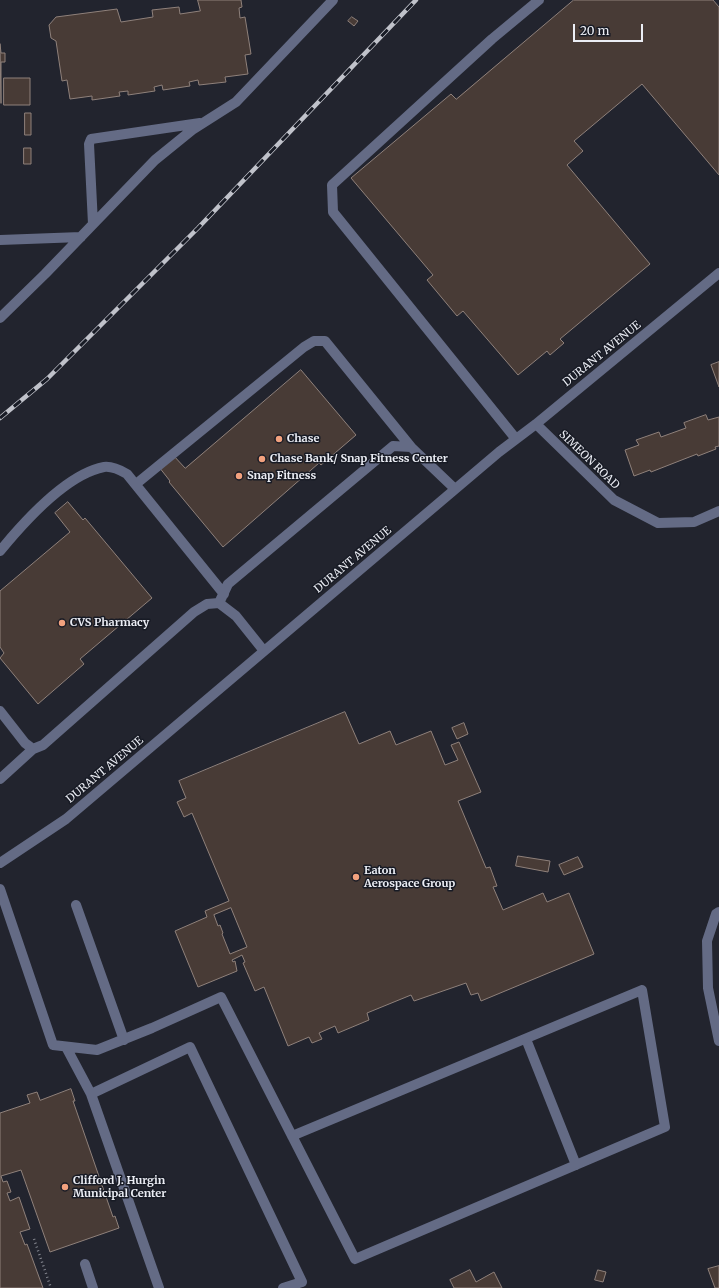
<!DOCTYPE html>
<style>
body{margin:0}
#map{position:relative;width:719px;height:1288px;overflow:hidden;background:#22242e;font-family:Merriweather,serif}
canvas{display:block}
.scale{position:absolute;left:573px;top:24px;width:70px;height:18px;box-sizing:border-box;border:2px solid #ebedf4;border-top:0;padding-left:5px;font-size:12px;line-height:14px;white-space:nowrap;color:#ebedf4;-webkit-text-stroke:3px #181b25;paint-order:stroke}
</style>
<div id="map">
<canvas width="719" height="1288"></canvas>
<div class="scale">20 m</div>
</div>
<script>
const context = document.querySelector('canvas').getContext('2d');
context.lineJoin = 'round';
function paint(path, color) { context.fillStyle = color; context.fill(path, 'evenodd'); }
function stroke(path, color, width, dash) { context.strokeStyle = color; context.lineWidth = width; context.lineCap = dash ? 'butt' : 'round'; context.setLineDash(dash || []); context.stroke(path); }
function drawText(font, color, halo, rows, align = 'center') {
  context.font = font + ' Merriweather,serif'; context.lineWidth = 3; context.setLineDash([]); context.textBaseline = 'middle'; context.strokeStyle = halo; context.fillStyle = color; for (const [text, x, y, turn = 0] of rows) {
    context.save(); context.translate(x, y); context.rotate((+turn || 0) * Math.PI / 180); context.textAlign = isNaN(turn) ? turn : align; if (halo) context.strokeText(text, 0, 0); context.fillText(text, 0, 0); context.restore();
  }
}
const building = new Path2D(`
 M198 0H241L242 7 239 8 240 18 245 17 251 54 245 55 248 74 225 77 226 82 199 85 198 80 189 82 190 86 163 90 162 85 154 87 155 91 128 95V91L119 92 120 96 92 100V96L70 99 67 80 62 81 56 41 51 38 49 25 56 17 117 9 121 22 153 17 152 10 179 7 180 14 200 11Z
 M574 0H713L719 7V175L642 84 574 141 583 151 567 165 650 264 560 339 564 343 550 355 547 351 518 375 463 311 457 316 427 280 433 275 351 178 451 94 456 99Z
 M352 17 358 21 354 26 348 21Z
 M0 44 1 53H5V62H1V103Z
 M4 78H30V105H4Z
 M25 113H31V135H25Z
 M24 148H31V164H24Z
 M719 362V387L711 365Z
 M301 370 356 435 321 465 319 463 223 547 169 482 170 481 159 467 173 455 185 468Z
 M706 415 708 420 719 417V446L715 447 716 449 698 456 697 454 651 472 650 470 634 476 625 450 639 445 636 440 659 432 661 437 686 428 684 423Z
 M68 502 83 520 85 518 152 598 80 659 84 664 38 704 0 658 4 653 0 647V591L70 532 55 513Z
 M345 712 359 744 390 731 396 745 431 731 445 765 458 760 451 745 459 742 481 792 458 801 486 868 490 867 497 886 493 887 503 910 543 893 547 902 569 893 594 954 481 1001 478 993 471 995 466 983 414 1001 411 995 367 1013 369 1020 338 1033 335 1026 319 1033 322 1039 312 1043 309 1037 288 1046 264 987 255 991 243 963 245 962 242 955 232 960 233 962 235 961 237 971 198 987 175 931 207 917 205 911 229 901 192 813 184 817 177 802 186 798 179 781ZM231 908 247 947 230 954 222 934 223 933 220 925 218 926 214 915Z
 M464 723 468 734 457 739 452 728Z
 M518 856 550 861 548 872 516 866Z
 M578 857 583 867 564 875 559 865Z
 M71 1089 75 1101H73L113 1217 115 1216 119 1228 50 1252 21 1170 1 1176 3 1182 7 1181 11 1192 7 1193 10 1201 19 1197 30 1229 20 1232 25 1245 27 1244 43 1288H0V1113L30 1103 27 1095 37 1092 40 1100Z
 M719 1266V1288H715L708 1269Z
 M470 1270 476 1282 494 1272 502 1288H454L450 1280Z
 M598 1270 606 1272 603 1282 595 1280Z`);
const path = new Path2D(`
 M34 1239 51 1288`);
const minor = new Path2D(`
 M93 224 89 144 91 139 200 123
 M0 240 81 237
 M0 318 45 274 155 160 192 130 236 102 333 0
 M536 424 614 500 658 523 694 522 719 511
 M516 439 333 212 332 185 492 39 539 0
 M136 484 304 347 314 341H325L411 447
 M0 551C23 523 67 474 104 467 112 466 120 470 127 474L224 594
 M219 603 228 584 393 446 411 447 455 489
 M0 711 25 743 33 749 43 745 194 612 207 604 219 603 236 616 264 651
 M0 779 33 749
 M0 863 66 819 499 452 536 424 719 273
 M0 889 53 1045 97 1050 152 1028 221 997 355 1259 665 1127 642 990 292 1136
 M76 905 124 1040
 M719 912 716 914 707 941 708 988 719 1041
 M526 1039 576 1165
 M66 1047 91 1094
 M85 1264 93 1288
 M159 1288 91 1094 190 1047 302 1282 283 1288`);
const rail = new Path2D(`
 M0 418 47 379 198 228 416 0`);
const markers = [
 [279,439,4,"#f2a17e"],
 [262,459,4,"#f2a17e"],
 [239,476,4,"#f2a17e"],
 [62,623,4,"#f2a17e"],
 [356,877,4,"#f2a17e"],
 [65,1187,4,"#f2a17e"]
];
const streetNames = [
 ["DURANT AVENUE",602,354,-39],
 ["SIMEON ROAD",589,460,44],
 ["DURANT AVENUE",353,560,-40],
 ["DURANT AVENUE",105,770,-40]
];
const poiNames = [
 ["Chase",287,439],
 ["Chase Bank/ Snap Fitness Center",270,459],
 ["Snap Fitness",247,476],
 ["CVS Pharmacy",70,623],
 ["Eaton",364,871],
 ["Aerospace Group",364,884],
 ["Clifford J. Hurgin",73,1181],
 ["Municipal Center",73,1194]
];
paint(building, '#483b36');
stroke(building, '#8f817b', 1);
stroke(path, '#868891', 2.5, [1, 3]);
stroke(minor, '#646b85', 10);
stroke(rail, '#c0c2ca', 4.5);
stroke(rail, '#181b25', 3, [9]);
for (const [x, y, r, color] of markers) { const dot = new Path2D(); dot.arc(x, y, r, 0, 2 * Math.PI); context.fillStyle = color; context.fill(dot); stroke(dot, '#181b25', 1.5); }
drawText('11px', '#ebedf4', '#181b25', streetNames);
drawText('bold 11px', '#ebedf4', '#181b25', poiNames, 'left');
</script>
